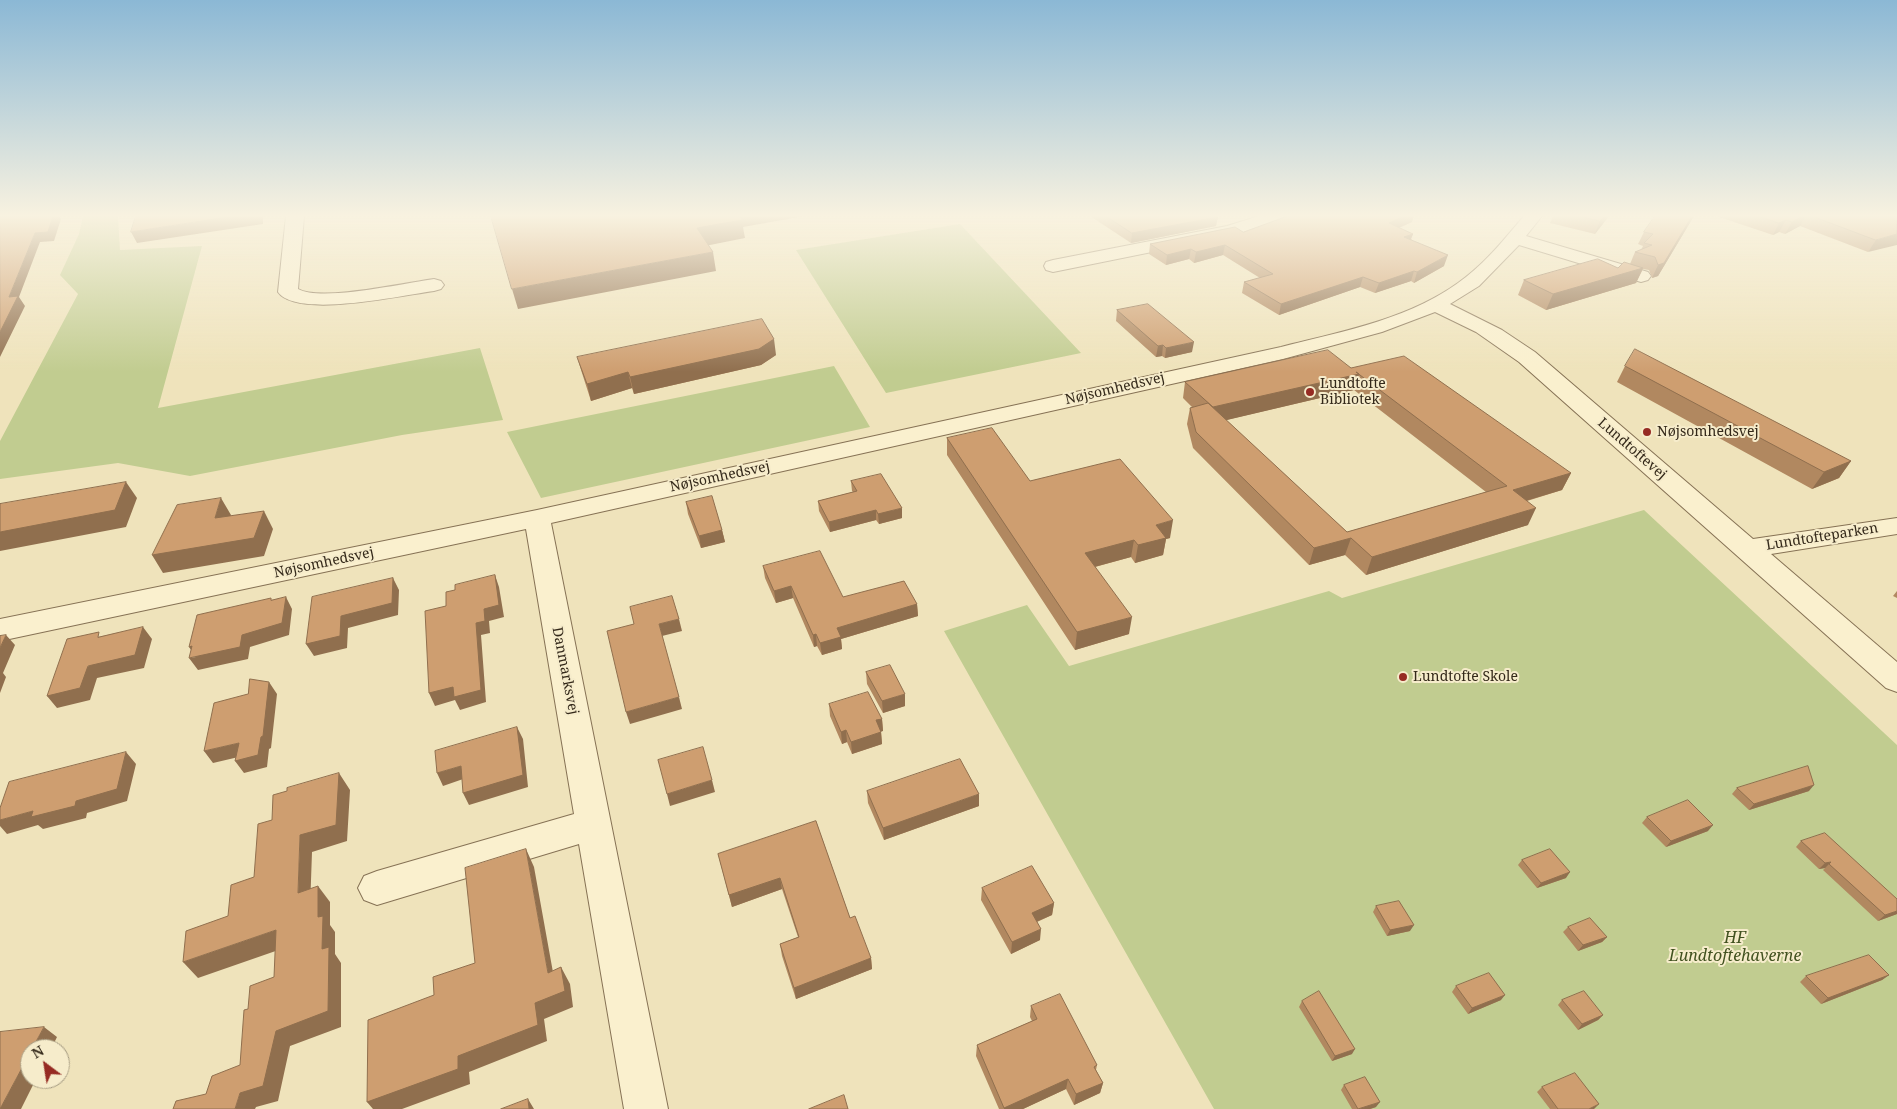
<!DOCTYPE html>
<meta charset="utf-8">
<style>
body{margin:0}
#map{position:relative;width:1897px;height:1109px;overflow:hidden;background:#efe3bb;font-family:"Noto Serif",serif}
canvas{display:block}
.north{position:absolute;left:20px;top:1039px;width:50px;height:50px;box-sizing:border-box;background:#f6eccb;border:1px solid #a89e84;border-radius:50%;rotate:329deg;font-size:14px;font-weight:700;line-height:20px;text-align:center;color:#34291a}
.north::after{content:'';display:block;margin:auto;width:18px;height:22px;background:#962b23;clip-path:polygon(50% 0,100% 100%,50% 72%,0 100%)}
</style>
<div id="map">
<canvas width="1897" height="1109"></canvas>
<div class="north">N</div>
</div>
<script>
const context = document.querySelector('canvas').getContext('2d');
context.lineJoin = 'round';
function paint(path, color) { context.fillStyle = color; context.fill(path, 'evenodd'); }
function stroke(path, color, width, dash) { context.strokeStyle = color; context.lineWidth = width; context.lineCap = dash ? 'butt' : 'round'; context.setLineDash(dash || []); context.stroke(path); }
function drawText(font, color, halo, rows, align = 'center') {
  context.font = font + ' "Noto Serif",serif'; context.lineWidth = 4; context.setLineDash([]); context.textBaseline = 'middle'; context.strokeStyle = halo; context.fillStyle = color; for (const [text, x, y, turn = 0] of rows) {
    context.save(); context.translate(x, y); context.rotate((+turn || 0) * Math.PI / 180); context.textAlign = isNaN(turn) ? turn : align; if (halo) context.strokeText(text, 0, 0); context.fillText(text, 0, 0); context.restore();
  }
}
const green = new Path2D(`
 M83 216H118L120 250 202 246 158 408 480 348 503 420 402 435 190 476 118 463 0 479V441L78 294 60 275 79 234Z
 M960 224 1081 353 886 393 796 250Z
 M834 366 870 427 541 498 507 432Z
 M1644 510 1897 745V1109H1214L944 631 1027 605 1069 666 1329 591 1342 598Z`);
const minor = new Path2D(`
 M286 216H304L298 289C321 302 405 283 434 279L441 281 444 285 441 289 434 291C403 295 297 319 278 292Z
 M1259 216H1285L1283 220 1231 236 1053 272 1046 270 1044 266 1046 262 1053 260 1227 226Z
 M1524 216H1542L1526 236 1648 272 1651 276 1648 280 1641 282 1519 245 1479 286 1450 304 1502 330 1535 352 1753 539 1897 518V534L1771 554 1897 662V692L1886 688 1519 362 1476 332 1435 312 1382 332 1283 359 551 523 668 1109H624L579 844 377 905 364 900 358 888 364 876 377 871 574 814 526 529 0 641V619L537 510 1281 347C1344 331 1415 318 1466 277 1489 259 1506 237 1524 216Z`);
const wall = new Path2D(`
 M1090 216H1217L1216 226 1131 243Z
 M1553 216H1609L1595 234 1550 223Z
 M1694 216 1658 276 1652 278 1649 270 1643 269 1636 283 1546 310 1518 295 1524 280 1618 268 1630 264 1635 252 1641 250 1643 246 1638 244 1644 232Z
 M1716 216H1897L1868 252 1800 226 1785 234 1779 232 1773 235Z
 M1412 222 1399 228 1413 234 1411 239 1444 266 1414 283 1411 281 1375 293 1360 287 1279 315 1242 293 1244 282 1260 278 1223 255 1194 263 1189 259 1166 265 1149 254 1150 244 1243 232Z
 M1117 310 1192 352 1165 358 1162 356 1156 357 1116 321Z
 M776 355 761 365 634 394 632 388 591 401 582 373 577 357Z
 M1625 366 1851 461 1839 478 1812 489 1617 382Z
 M1351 368 1571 473 1562 490 1527 501 1528 525 1366 575 1345 555 1309 565 1193 448 1187 424 1190 408 1192 407 1183 398 1185 382ZM1354 390 1486 492 1347 532 1226 420Z
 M947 438 1030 481 1170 538 1166 539 1163 555 1135 563 1131 557 1095 567 1129 634 1075 650 947 455Z
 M851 481 902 518 879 524 876 520 830 532 819 511 818 501 853 492 852 491Z
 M686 502 722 530 725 542 701 548 688 514Z
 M763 566 843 597 917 604 918 616 841 639 842 649 822 655 817 646 814 647 793 598 776 603 765 578Z
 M1897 591V598L1893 596Z
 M866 672 905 706 883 713 867 684Z
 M829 704 882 719 883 731H881L882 744 852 754 847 742 842 744 830 716Z
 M1737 788 1809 791 1749 810 1732 794Z
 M867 791 979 806 884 840 868 803Z
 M1647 817 1708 831 1666 847 1642 823Z
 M816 821 850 918 871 958 872 969 796 999 782 956 780 944 798 937 782 889 732 907 718 854Z
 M1801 841 1897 914 1878 921 1823 870 1825 868 1819 869 1796 847Z
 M1522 860 1566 878 1537 888 1518 865Z
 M982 888 1054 903 1052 915 1037 922 1040 940 1011 954 981 900Z
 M1376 906 1410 931 1387 936 1373 912Z
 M1568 927 1607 937 1602 942 1578 951 1563 932Z
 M1889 975 1882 980 1821 1004 1800 982 1806 976Z
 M1456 986 1501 1000 1468 1014 1452 992Z
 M1562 1000 1603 1015 1598 1020 1578 1030 1558 1005Z
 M1302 1001 1352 1054 1332 1061 1299 1007Z
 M1031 1006 1097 1065 1096 1070 1103 1083 1100 1093 1074 1105 1066 1089 1023 1109H999L976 1056 977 1045 1032 1021 1030 1017Z
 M1344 1085 1376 1107 1370 1109H1352L1341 1090Z
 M1542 1087 1594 1109H1550L1537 1092Z`);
const shadedWall = new Path2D(`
 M53 216H59L61 219 54 241 40 242 19 297 25 306 0 357V332L9 297 35 233Z
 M234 216H263V224L137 243 131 232Z
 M736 216H805L743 227 745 238 700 247 697 228Z
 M1405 216H1414L1412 222 1386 233 1389 223Z
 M1605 216H1609L1595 234 1600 221Z
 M1692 216H1694L1658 276 1652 278 1658 265Z
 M1803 216H1806L1800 226 1785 234 1792 222Z
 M1218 217 1216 226 1131 243 1132 233Z
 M1786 220 1779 232 1773 235 1779 223Z
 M1413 234 1409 244 1404 237Z
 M1897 234V245L1868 252 1876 240Z
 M1225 245 1223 255 1194 263 1196 252Z
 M1191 249 1189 259 1166 265 1167 255Z
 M713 252 716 271 518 309 512 289Z
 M1448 255 1444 266 1414 283 1417 272Z
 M1643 268 1636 283 1546 310 1553 294Z
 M1414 271 1411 281 1375 293 1379 283Z
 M1363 277 1360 287 1279 315 1281 304Z
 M774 339 776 355 761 365 634 394 630 377Z
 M1194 342 1192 352 1165 358 1166 348Z
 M1163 345 1162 356 1156 357 1158 346Z
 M628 372 632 388 591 401 587 384Z
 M1359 374 1354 390 1210 424 1213 407Z
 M1851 461 1839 478 1812 489 1824 472Z
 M1571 473 1562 490 1505 507 1513 490Z
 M126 482 137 498 126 527 0 551V532Z
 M221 498 231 515 225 535 215 518Z
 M902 508V518L879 524 878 514Z
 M1536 508 1528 525 1366 575 1372 557Z
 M876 510V520L830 532 829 522Z
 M264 511 273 529 264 556 163 573 152 555Z
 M1173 520 1170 538 1166 539 1163 555 1135 563 1138 545 1156 525Z
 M722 530 725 542 701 548 699 536Z
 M1351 538 1345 555 1309 565 1314 548Z
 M1134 540 1131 557 1083 570 1085 553Z
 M495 575 499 587 504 617 489 621 490 633 481 635 486 702 460 710 455 700 435 706 429 693 476 623 484 609Z
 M393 578 399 590 398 615 348 628 347 648 314 656 306 644 341 616Z
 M791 586 793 598 776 603 774 591Z
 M286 597 292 609 289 635 250 647 248 659 198 670 189 658 196 657 189 647Z
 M917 604 918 616 841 639 842 649 822 655 820 643 837 628Z
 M1132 617 1129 634 1075 650 1077 632Z
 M679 619 682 631 662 636 659 624Z
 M143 627 152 639 144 668 97 678 90 700 57 708 47 696Z
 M816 634 817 646 814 647 813 635Z
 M6 635 15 645 3 673 6 677 0 693V648Z
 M269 682 277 694 271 748 269 749 267 767 244 773 235 761Z
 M905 694V706L883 713 882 701Z
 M679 697 682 709 630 724 626 712Z
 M882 719 883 731 877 733 876 720Z
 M517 727 523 739 528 787 469 805 463 793Z
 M846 730 847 742 842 744 841 732Z
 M881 732 882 744 852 754 851 742Z
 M239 743 247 755 213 763 204 751Z
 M126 752 136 764 127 801 87 813 86 818 43 829 38 825 7 834 0 826V820L33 811 76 801Z
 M461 766 466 778 443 786 437 773Z
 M339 773 350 790 347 841 312 852 310 909 298 893 300 835Z
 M712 780 715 792 670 806 667 794Z
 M1814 785 1809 791 1749 810 1754 804Z
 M979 794V806L884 840 883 828Z
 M1713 825 1708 831 1666 847 1671 841Z
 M526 849 534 867 556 989 548 973Z
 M1831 862 1825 868 1819 869 1825 863Z
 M1570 872 1566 878 1537 888 1541 883Z
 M780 878 782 889 732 907 729 895Z
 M318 886 330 902V925L335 932V954L341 963V1027L290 1046 278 1101 256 1107 255 1109H235L240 1093 322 949 318 917Z
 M1054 903 1052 915 1031 924 1032 913Z
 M1897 911V914L1878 921 1885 915Z
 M1414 925 1410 931 1387 936 1390 930Z
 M1041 929 1040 940 1011 954 1012 942Z
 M276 930 290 946 198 978 183 962Z
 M1607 937 1602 942 1578 951 1583 945Z
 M871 958 872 969 796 999 794 988Z
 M561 967 570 984 573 1007 544 1019 547 1041 469 1072 470 1084 402 1109H373L367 1102 535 1003Z
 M1889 975 1882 980 1821 1004 1828 998Z
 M1505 995 1501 1000 1468 1014 1472 1008Z
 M1603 1015 1598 1020 1578 1030 1582 1024Z
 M44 1027 57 1037 51 1049H32Z
 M1355 1049 1352 1054 1332 1061 1335 1056Z
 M30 1053V1079H36L21 1109H0Z
 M1068 1079 1066 1089 1023 1109H1004V1108Z
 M1103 1083 1100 1093 1074 1105 1076 1094Z
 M528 1099 534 1109H529Z
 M1380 1102 1376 1107 1370 1109H1359Z
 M1599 1104 1594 1109H1589Z`);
const building = new Path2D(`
 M0 216H53L48 232 35 233 9 297 18 296 0 332Z
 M136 216H234L131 232Z
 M491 216H740L742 220 697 228 713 252 512 289Z
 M1106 216H1217L1218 217 1132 233Z
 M1288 216H1405L1389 223 1413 234 1404 237 1448 255 1417 272 1414 271 1379 283 1363 277 1281 304 1244 282 1273 274 1225 245 1196 252 1191 249 1167 255 1150 244 1235 227 1243 232Z
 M1578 216H1605L1600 221Z
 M1655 216H1692L1664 263 1658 265 1655 257 1635 252 1652 245 1644 243 1653 234 1644 232Z
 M1759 216H1803L1792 222 1786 220 1779 223Z
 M1812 216H1897V234L1876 240Z
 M1598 259 1618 268 1624 262 1643 268 1553 294 1524 280Z
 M1148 304 1194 342 1166 348 1163 345 1158 346 1117 310Z
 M762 319 774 339 759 349 630 377 628 372 587 384 577 357Z
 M1635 349 1851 461 1824 472 1625 366Z
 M1328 350 1351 368 1404 356 1571 473 1513 490 1536 508 1372 557 1351 538 1314 548 1196 432 1190 408 1208 403 1347 532 1507 486 1356 372 1359 374 1213 407 1185 382Z
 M992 428 1030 481 1120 459 1173 520 1156 525 1166 538 1138 545 1134 540 1085 553 1132 617 1077 632 947 438Z
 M881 474 902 508 878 514 876 510 829 522 818 501 857 491 851 481Z
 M126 482 115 510 0 532V504Z
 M712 496 722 530 699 536 686 502Z
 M221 498 215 518 264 511 254 538 152 555 177 505Z
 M820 551 843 597 904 581 917 604 837 628 841 637 820 643 816 634 813 635 791 586 774 591 763 566Z
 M495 575 499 605 484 609 485 621 476 623 481 690 454 697 453 687 429 693 425 611 446 606V592L455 590V585Z
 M393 578 392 603 341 616 340 636 306 644 312 597Z
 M672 596 679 619 659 624 679 697 626 712 607 631 634 624 630 607Z
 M286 597 282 623 242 635 240 647 189 658 192 646 189 647 197 615 271 598V600Z
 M143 627 135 655 88 666 80 688 47 696 67 639 99 632 98 637Z
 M6 635 0 648V636Z
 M890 665 905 694 882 701 866 672Z
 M250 679 269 682 263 736 261 737 258 755 235 761 239 743 204 751 214 703 248 694Z
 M868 692 882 719 876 720 881 732 851 742 846 730 841 732 829 704Z
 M517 727 523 775 463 793 461 766 437 773 435 751Z
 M703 747 712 780 667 794 658 760Z
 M126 752 117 789 76 801 75 806 31 817 33 811 0 820V808L9 782Z
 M960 759 979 794 883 828 867 791Z
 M1808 766 1814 785 1754 804 1737 788Z
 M339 773 336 825 300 835 298 893 318 886V917L323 916 322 949 329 947 328 1011 276 1031 263 1086 240 1093 235 1109H173L176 1101 206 1094 212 1076 240 1065 244 1010 248 1009 250 986 274 977 276 930 183 962 186 931 228 916 231 885 254 877 258 824 272 820 273 795 287 791V788Z
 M1688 800 1713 825 1671 841 1647 817Z
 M816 821 850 918 855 916 871 958 794 988 780 944 799 937 780 878 729 895 718 854Z
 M1825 833 1897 899V911L1885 915 1829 864 1831 862 1825 863 1801 841Z
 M526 849 548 973 561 967 565 991 535 1003 538 1025 458 1056V1069L367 1102 368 1020 434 995 433 977 475 963 465 868Z
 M1550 849 1570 872 1541 883 1522 860Z
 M1032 866 1054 903 1032 913 1041 929 1012 942 982 888Z
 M1399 901 1414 925 1390 930 1376 906Z
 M1590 918 1607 937 1583 945 1568 927Z
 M1869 955 1889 975 1828 998 1806 976Z
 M1489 973 1505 995 1472 1008 1456 986Z
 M1319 991 1355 1049 1335 1056 1302 1001Z
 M1584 991 1603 1015 1582 1024 1562 1000Z
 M1060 994 1097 1065 1094 1067 1103 1083 1076 1094 1068 1079 1004 1108 977 1045 1037 1019 1031 1006Z
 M44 1027 32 1049H30V1053L0 1109V1032Z
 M1575 1073 1599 1104 1589 1109H1558L1542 1087Z
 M1365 1077 1380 1102 1358 1109 1344 1085Z
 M844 1095 848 1109H809Z
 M528 1099 529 1109H501Z`);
const markers = [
 [1310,392,5,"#962b23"],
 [1647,432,5,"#962b23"],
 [1403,677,5,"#962b23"]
];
const poiNames = [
 ["Lundtofte",1320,384],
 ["Bibliotek",1320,400],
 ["Nøjsomhedsvej",1657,432],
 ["Lundtofte Skole",1413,677]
];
const streetNames = [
 ["Nøjsomhedsvej",1115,389,-13],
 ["Lundtoftevej",1632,449,41],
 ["Nøjsomhedsvej",720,477,-12],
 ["Lundtofteparken",1822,537,-9],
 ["Nøjsomhedsvej",324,563,-12],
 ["Danmarksvej",565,671,79]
];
const nearParknames = [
 ["HF",1735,938],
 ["Lundtoftehaverne",1735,956]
];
paint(green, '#c1cc90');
stroke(minor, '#867255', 2);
paint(minor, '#faf0ce');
paint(wall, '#b18860');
paint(shadedWall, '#906f4e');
paint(building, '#ce9e70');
stroke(building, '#906f4e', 1);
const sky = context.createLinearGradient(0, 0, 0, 372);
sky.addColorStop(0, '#8bb8d5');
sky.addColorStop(0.58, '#f8f2e0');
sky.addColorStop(1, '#f8f2e000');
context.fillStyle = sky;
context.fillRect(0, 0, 1897, 372);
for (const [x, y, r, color] of markers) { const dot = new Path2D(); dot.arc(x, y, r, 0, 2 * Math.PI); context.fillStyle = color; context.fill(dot); stroke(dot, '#f6eccb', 2); }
drawText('14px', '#34291a', '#f6eccb', poiNames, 'left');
drawText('14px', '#34291a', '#f6eccb', streetNames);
drawText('italic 16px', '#425220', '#f6eccb', nearParknames);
</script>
